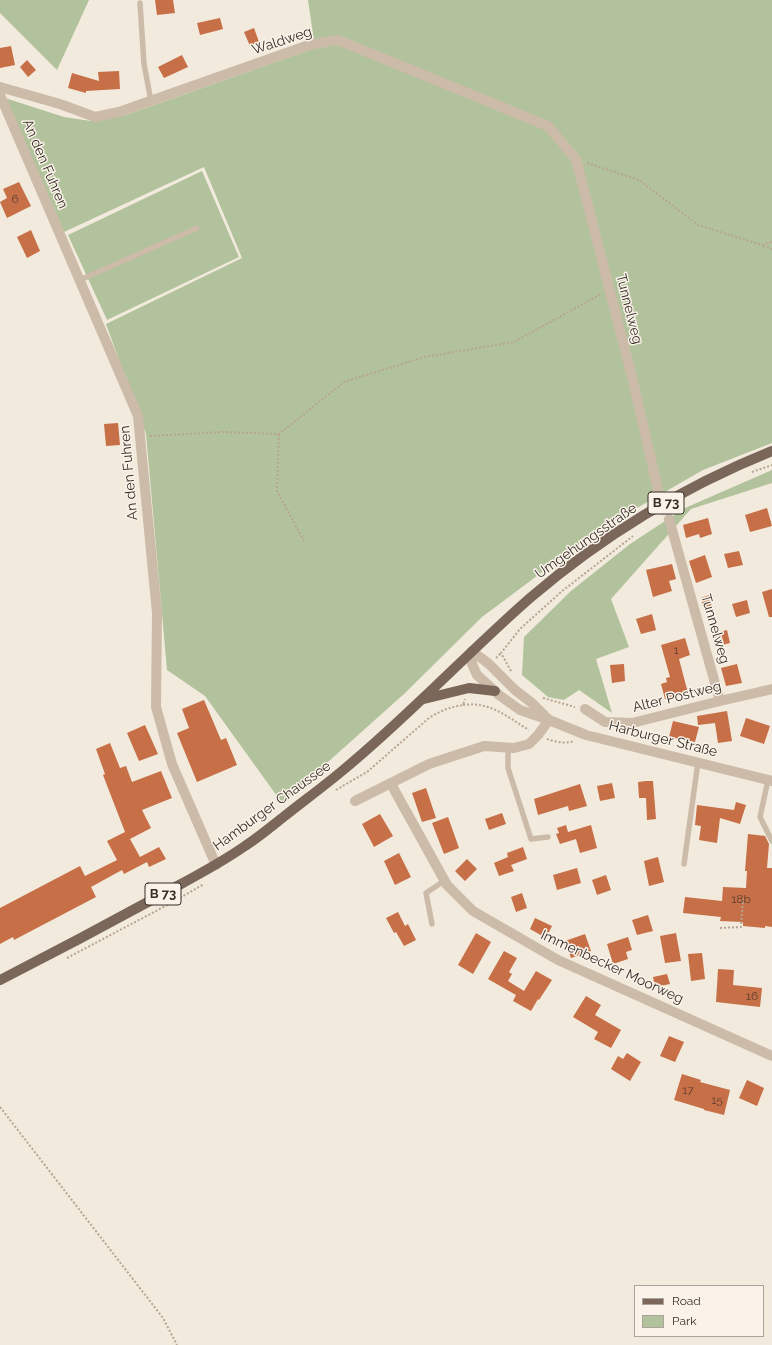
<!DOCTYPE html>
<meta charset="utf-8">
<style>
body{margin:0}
#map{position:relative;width:772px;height:1345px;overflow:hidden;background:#f2eadc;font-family:Raleway,sans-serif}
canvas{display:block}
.legend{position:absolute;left:634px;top:1285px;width:130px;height:52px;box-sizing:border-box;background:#faf3e9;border:1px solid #aca49c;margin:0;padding:5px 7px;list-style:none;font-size:12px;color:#372e28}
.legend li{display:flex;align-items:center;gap:8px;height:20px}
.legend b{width:20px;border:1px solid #aca49c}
</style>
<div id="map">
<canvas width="772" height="1345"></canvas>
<ul class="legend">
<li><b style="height:5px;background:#7a6759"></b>Road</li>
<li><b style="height:11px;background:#b2c29c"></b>Park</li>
</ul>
</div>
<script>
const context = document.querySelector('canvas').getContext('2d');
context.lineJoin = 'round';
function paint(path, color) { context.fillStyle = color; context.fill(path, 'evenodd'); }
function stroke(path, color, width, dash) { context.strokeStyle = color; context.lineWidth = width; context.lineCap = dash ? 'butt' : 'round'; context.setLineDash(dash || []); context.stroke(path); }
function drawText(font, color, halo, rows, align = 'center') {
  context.font = font + ' Raleway,sans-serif'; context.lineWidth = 3; context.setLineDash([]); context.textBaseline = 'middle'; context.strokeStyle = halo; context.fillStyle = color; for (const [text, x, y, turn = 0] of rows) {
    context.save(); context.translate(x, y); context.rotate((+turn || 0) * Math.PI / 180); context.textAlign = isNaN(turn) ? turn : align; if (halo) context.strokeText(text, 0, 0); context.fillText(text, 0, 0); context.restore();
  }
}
const green = new Path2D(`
 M0 0H89L57 70 0 13Z
 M308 0H772V443L703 470 597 531 482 617 404 694 282 803 205 696 167 670 146 434 106 324 242 258 204 167 64 232 5 98 64 117 91 121 126 115 315 48Z
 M202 171 239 257 107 320 68 235Z
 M772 470V483L691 509 611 599 629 647 596 659 612 713 579 690 564 700 548 697 522 675 524 637 571 591 630 544 685 508Z`);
const building = new Path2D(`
 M155 0H173L175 13 157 15Z
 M220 18 223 29 200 35 197 23Z
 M254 28 259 42 250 46 244 32Z
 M11 46 15 65 0 68V48Z
 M182 55 188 67 164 78 158 67Z
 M27 60 36 70 28 77 20 67Z
 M119 71 120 89 86 91V93L68 88 72 73 99 81 98 72Z
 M19 182 31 206 7 218 0 202 7 198 3 189Z
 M31 230 40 251 27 258 17 237Z
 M118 423 120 445 106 446 104 424Z
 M767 508 772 526 750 532 745 515Z
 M708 518 712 534 700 538 699 534 686 538 683 525Z
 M739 551 743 565 728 568 724 554Z
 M705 555 712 577 696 583 689 561Z
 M672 564 676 579 669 581 672 591 653 597 646 570Z
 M772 589V617H769L762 592Z
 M709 595 712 607 704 609 701 598Z
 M747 600 750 613 736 617 732 604Z
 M652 614 656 630 641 634 636 619Z
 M727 630 730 643 715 647 712 634Z
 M685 638 690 655 679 659 688 693 665 699 661 684 667 682 666 678 670 677 661 645Z
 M624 664 625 681 612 683 610 665Z
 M737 664 742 683 726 686 721 668Z
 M204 700 221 740 226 738 237 765 197 782 177 733 189 728 182 709Z
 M727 711 732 741 718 743 715 723 698 725 697 716Z
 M746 718 770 726 764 744 740 736Z
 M673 721 699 727 695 742 669 737Z
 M145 725 158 754 139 761 127 733Z
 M110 743 120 768 126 766 132 782 161 771 172 798 142 810 151 828 130 839 140 857 159 847 166 859 149 867 147 862 124 874 122 870 91 887 96 897 14 940 13 937 0 944V908L80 866 85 876 117 860 107 841 125 832 103 775 105 774 96 749Z
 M646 781H653L656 819 647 820 646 798H639L638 782Z
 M612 783 615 798 600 801 597 786Z
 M580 784 587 806 569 811 568 806 538 815 534 799Z
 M426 788 436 818 422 822 412 793Z
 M736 802 746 805 740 824 720 818 717 843 699 840 701 826 695 825 697 805 734 810Z
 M502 813 506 824 489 830 485 819Z
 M380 814 393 836 374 847 362 824Z
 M448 817 459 848 444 854 432 823Z
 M566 825 568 832 591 825 597 848 580 853 576 839 560 844 556 834 559 833 557 828Z
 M748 834 765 836 769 844 767 868H772V927L765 926V928L743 926V922L720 921 721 917 683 913 685 897 722 901 723 887 746 888 747 871H745Z
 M523 847 527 859 511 865 514 871 499 876 494 863 508 857 507 853Z
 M399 853 411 877 395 885 384 861Z
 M658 857 664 882 649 886 644 861Z
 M467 859 477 869 465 881 455 871Z
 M577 868 581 883 557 890 553 875Z
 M606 875 611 890 597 895 592 880Z
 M522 893 527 908 516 912 511 897Z
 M398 912 405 926 408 924 416 940 404 946 396 932 394 933 386 918Z
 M648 915 653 931 637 935 632 920Z
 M535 918 552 926 546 938 530 929Z
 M476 933 491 942 473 974 458 965Z
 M676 933 681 961 665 963 660 936Z
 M585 934 591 951 571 958 565 941Z
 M628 937 632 950 626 952 628 959 613 964 607 944Z
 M504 951 517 958 509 972 512 974 508 981 524 991 536 971 552 980 539 1000 538 999 531 1011 513 1001 516 995 488 979Z
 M702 953 705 979 691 981 688 954Z
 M718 969 734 970 733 985 762 988 760 1007 716 1002Z
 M667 974 670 984 655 987 653 977Z
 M586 996 601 1005 595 1015 621 1030 611 1048 594 1039 598 1032 573 1017Z
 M669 1036 684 1042 675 1062 660 1056Z
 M627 1053 641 1062 630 1081 611 1069 618 1056 623 1059Z
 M682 1074 701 1080 700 1082 730 1090 724 1115 704 1110V1109L674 1100Z
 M747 1080 764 1088 757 1106 739 1098Z`);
const minorTunnel = new Path2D(`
 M658 490 669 519`);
const path = new Path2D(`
 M587 163 639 180 698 225 762 245 772 242
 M763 246 772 249
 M279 434 277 491 304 541
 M150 436 223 432 279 434 344 382 424 357 514 342 601 294
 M752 472 772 465
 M496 658 501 653
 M511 671 501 653 520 629 561 592 633 536
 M543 698 575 707
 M463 705C490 701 507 717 529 730
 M547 739C555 742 567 744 574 741
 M336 790 367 772 429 718C440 711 450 707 463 705L465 699
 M720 928 741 927 743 899
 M67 958 173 902 204 884
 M0 1107 163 1318 177 1345`);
const service = new Path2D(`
 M140 3 144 64 151 101
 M80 280 197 228
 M508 747V768L531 839 548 837
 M768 780 760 817 772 841
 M684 864 698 762
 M432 924 426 893 444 881`);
const minor = new Path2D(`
 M0 87 60 104 95 117 119 112 309 45 338 40 548 126 576 159 633 381 658 490
 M0 95 138 416 157 613 156 707 172 764 216 865
 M669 519 720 701
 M585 709 605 722 632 723 720 701 772 689
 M391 784 447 885 473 911 558 960 772 1056
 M355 801 429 764 484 746 514 748 529 744 538 735 549 720`);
const tertiary = new Path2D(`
 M472 651V664L477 675 499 695 520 710 549 720 586 735 772 781
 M472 651 489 664 515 690 532 703 549 720`);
const primary = new Path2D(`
 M424 699 469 688 495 691
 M0 980C53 953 106 925 159 896 188 880 218 865 245 846 259 837 273 825 286 815 305 800 324 786 342 771 408 717 466 654 530 598 601 537 685 486 772 451`);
const numberNames = [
 ["6",15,199],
 ["1",676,650],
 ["18b",741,899],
 ["16",752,996],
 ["17",688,1090],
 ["15",717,1100]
];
const shields = [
 [666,503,36],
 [163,894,36]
];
const shieldNames = [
 ["B 73",666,503],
 ["B 73",163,894]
];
const streetNames = [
 ["Waldweg",282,41,-18],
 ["An den Fuhren",45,164,67],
 ["Tunnelweg",629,309,76],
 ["An den Fuhren",129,473,-95],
 ["Umgehungsstraße",586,541,-35],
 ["Tunnelweg",715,629,74],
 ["Alter Postweg",677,697,-14],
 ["Harburger Straße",663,739,14],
 ["Hamburger Chaussee",272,806,-36],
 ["Immenbecker Moorweg",612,967,25]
];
paint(green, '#b2c29c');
paint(building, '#c76f46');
stroke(minorTunnel, '#cdc4b8', 10, [10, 5]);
stroke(path, '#b7a592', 2, [2, 2]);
stroke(service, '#cbbba8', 5.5);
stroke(minor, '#cbbba8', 10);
stroke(tertiary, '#cbbba8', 10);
stroke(primary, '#7a6759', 10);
drawText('12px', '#5b3e30', null, numberNames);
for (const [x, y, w] of shields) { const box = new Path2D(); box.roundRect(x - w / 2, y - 11, w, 22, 3); context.fillStyle = '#faf3e9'; context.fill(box); stroke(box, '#372e28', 1); }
drawText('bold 13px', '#372e28', null, shieldNames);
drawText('14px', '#372e28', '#faf3e9', streetNames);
</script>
